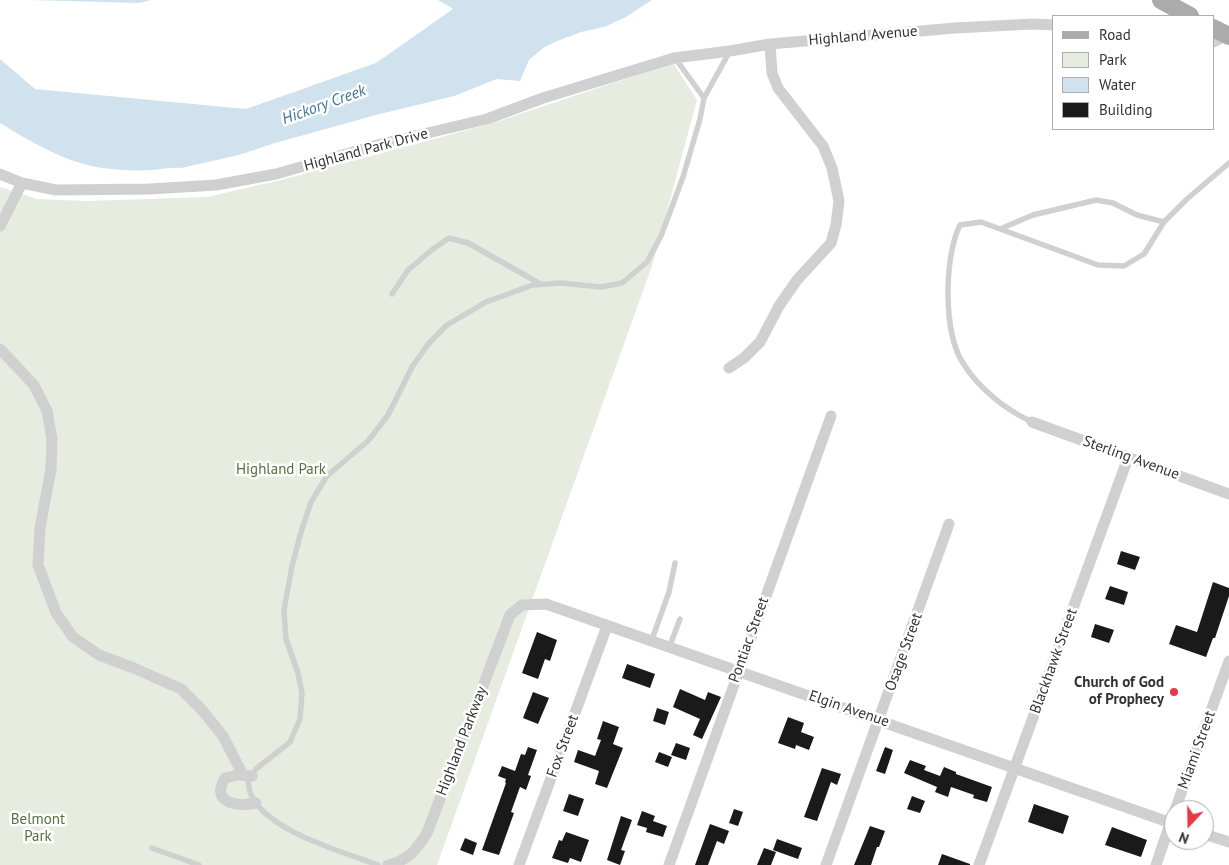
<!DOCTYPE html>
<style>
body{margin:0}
#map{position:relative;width:1229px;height:865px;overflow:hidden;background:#fff;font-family:"PT Sans",sans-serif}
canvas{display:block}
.legend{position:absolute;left:1052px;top:15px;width:162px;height:115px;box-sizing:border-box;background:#fff;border:1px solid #adadad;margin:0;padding:6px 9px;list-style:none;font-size:15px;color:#333}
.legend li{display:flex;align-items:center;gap:10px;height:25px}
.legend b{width:25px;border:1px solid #adadad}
.north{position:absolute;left:1164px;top:800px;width:50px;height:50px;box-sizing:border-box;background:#fff;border:1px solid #adadad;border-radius:50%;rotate:201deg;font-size:14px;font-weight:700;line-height:20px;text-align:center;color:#333}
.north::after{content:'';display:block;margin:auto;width:18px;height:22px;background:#e63946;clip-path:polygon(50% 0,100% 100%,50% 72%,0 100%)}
</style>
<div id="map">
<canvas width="1229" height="865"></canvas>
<ul class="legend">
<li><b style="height:6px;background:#ababab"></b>Road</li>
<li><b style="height:14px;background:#e6ecdf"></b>Park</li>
<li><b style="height:14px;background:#cfe2ee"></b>Water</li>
<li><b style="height:14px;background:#1a1a1a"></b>Building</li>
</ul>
<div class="north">N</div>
</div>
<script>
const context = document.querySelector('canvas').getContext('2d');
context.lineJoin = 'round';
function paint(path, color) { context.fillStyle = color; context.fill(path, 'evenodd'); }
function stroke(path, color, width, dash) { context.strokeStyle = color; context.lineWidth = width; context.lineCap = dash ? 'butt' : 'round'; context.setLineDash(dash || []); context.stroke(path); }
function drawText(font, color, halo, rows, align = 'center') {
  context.font = font + ' "PT Sans",sans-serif'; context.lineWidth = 5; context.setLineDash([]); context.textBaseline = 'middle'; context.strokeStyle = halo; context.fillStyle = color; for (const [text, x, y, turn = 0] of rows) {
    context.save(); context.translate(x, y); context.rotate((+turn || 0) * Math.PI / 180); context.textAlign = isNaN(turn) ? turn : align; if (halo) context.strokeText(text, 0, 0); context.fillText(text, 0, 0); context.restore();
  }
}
const green = new Path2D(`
 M673 63 697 100 653 263 437 865H0V187L37 199 86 201 207 197 281 180 490 124Z`);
const water = new Path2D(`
 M29 0H151L140 3Z
 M438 0H652L626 17 604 27 581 32 557 41 543 48 529 60 520 81 497 79 454 96 376 115 275 143 239 155 181 168C171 167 163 169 153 170 138 171 119 170 103 168 66 163 31 142 0 123V59L35 89 246 109 376 63 453 9Z`);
const building = new Path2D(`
 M1121 551 1140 557 1135 570 1117 564Z
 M1213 582 1229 588V596L1215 638H1213L1206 657 1169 644 1176 625 1197 632Z
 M1110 586 1128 592 1124 605 1105 599Z
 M1095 624 1114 630 1109 643 1091 637Z
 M537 632 557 640 550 661 545 659 538 679 522 673Z
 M627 664 655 674 650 688 622 678Z
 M680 689 705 700 708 692 721 697 702 739 693 735 700 719 673 707Z
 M533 692 549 698 538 724 523 718Z
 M657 708 669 712 665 725 653 721Z
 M788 717 804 723 801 732 814 737 809 750 796 745 795 749 778 743Z
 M603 721 619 727 613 744 623 748 607 788 595 784 599 771 574 762 578 750 595 756 601 740 597 739Z
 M676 743 690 748 686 760 671 755Z
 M528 747 537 750 528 775 531 776 526 790 520 787 511 812 514 813 499 855 482 850 506 783 505 782 506 779 498 776 502 766 515 771 521 754 525 755Z
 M885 747 893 750 885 774 876 771Z
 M659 752 672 757 668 767 655 762Z
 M910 760 926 766 924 770 940 776 944 767 956 772V774L992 787 987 802 973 798 974 795 951 787 948 797 935 792 937 787 904 773Z
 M822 768 841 774 837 785 831 782 817 821 804 817Z
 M569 794 584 799 578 816 563 811Z
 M912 796 925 801 920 813 907 809Z
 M1034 804 1069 816 1063 834 1028 822Z
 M734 809 743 812 738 826 729 823Z
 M642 811 655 816 653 821 667 826 663 837 646 832 647 828 637 825Z
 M621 816 632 820 621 850 625 851 620 865 607 860Z
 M710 824 729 831 724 844 717 841 708 865H695Z
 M870 826 885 831 879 847H877L871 865H854Z
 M1112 827 1147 840 1141 857 1105 845Z
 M566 832 589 840 581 862 570 858 568 863 552 858 559 840 562 841Z
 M465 838 477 843 473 855 460 850Z
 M777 839 802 848 798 859 773 850Z
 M764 848 776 852 771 865H757Z
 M942 854 970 864V865H938Z`);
const service = new Path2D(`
 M675 58 704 98
 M1000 229 1033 215 1096 200 1113 203 1137 215 1164 222
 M392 294 408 270 433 249 449 238 468 243 539 283
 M1032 422C1006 410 978 388 963 363 943 333 944 257 960 225L981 222 1098 265 1124 266 1144 254 1164 222 1187 199 1229 163
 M651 642 669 592 675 563
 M669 648 680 619
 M152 848 199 865
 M378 865C343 852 263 830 250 792 249 789 249 784 248 781L256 769 290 742 300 719 302 693 298 673 286 639 284 610 292 566 301 532 311 502 327 476 368 441 388 415 412 367 429 343 447 325 486 302 533 285 561 283 601 287 622 283 647 262 661 236 683 177 700 119 704 98 730 51`);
const minor = new Path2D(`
 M1213 42 1227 35
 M0 174 22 183 56 190 150 189 216 185 276 174 381 144 487 119 543 98 674 58 730 51 770 44 955 28 1033 24 1053 25
 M0 226 22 183
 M0 349 34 385 47 411 52 439 51 469 40 528 38 565 56 613 73 637 99 655 136 669 181 689 202 710 223 736 243 775
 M729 368 744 358 760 342 779 306 797 280 831 243 836 225 839 201 832 168 823 146 778 88 772 73 770 44
 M1032 422 1229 494
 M252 776 238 775 225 778C210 803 237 807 256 803
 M1175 810 1229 661
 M1204 834 1229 842
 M388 865C409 860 416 850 427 833L510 615 522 605 546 604 1174 824
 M519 865 607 626
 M669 865 831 416
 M826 865 949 524
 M979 865 1128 458
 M1156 865 1173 815`);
const primary = new Path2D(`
 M1161 0 1190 16
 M1213 28 1229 36`);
const markers = [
 [1174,692,5,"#e63946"]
];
const streetNames = [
 ["Highland Avenue",863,36,-5],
 ["Highland Park Drive",366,150,-15],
 ["Sterling Avenue",1131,458,20],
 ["Pontiac Street",749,640,-70],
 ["Osage Street",904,652,-70],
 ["Blackhawk Street",1054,661,-70],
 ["Elgin Avenue",849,709,19],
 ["Highland Parkway",462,741,-69],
 ["Fox Street",563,746,-70],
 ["Miami Street",1197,750,-70]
];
const parkNames = [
 ["Highland Park",281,470],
 ["Belmont",38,820],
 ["Park",38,837]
];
const poiNames = [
 ["Church of God",1164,683],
 ["of Prophecy",1164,700]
];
const waterNames = [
 ["Hickory Creek",324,105,-20]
];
paint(green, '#e6ecdf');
paint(water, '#cfe2ee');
paint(building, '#1a1a1a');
stroke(service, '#d0d0d0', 5.5);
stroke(minor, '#d0d0d0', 11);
stroke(primary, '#ababab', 18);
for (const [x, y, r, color] of markers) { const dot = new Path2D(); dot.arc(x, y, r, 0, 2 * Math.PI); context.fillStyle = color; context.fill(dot); stroke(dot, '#fff', 2); }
drawText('15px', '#333', '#fff', streetNames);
drawText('15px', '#56703f', '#fff', parkNames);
drawText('bold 15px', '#333', '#fff', poiNames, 'right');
drawText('italic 16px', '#3f7597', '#fff', waterNames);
</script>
